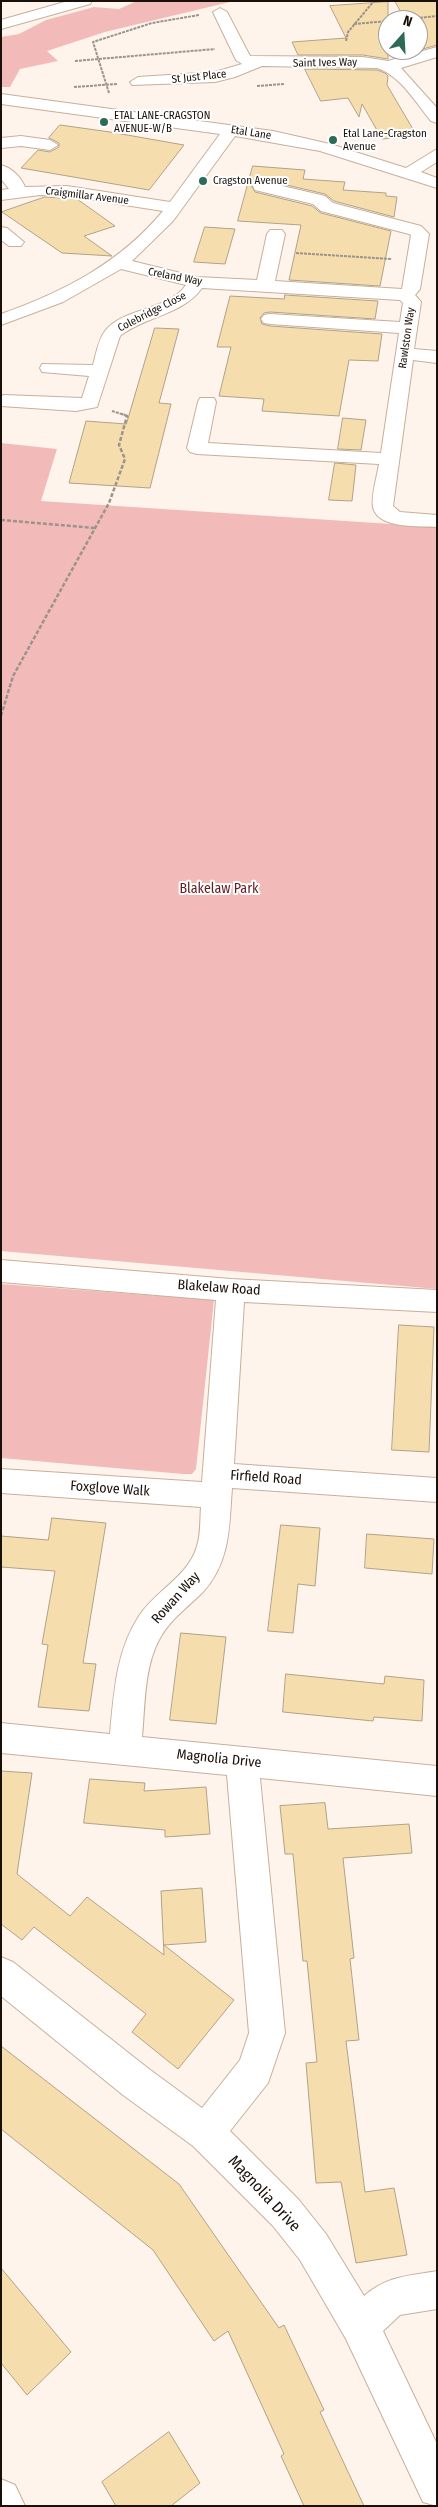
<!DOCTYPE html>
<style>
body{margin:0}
#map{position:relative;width:438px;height:2507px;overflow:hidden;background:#fff4eb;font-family:"Fira Sans Condensed",sans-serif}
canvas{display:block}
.frame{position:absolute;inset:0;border:2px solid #191009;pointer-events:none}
.north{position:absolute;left:378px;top:10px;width:50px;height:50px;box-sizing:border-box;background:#fff;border:1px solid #a39f9d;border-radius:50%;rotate:19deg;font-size:14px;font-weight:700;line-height:20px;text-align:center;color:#191009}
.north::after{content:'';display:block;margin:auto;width:18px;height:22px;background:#2c6b58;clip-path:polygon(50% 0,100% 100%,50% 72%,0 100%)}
</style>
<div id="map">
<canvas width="438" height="2507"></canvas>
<div class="frame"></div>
<div class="north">N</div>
</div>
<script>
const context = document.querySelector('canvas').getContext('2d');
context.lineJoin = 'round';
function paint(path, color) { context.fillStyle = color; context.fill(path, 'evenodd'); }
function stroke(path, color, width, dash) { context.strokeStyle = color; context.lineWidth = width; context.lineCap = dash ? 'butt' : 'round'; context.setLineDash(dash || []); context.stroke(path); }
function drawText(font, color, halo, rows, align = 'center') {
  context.font = font + ' "Fira Sans Condensed",sans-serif'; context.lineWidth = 4; context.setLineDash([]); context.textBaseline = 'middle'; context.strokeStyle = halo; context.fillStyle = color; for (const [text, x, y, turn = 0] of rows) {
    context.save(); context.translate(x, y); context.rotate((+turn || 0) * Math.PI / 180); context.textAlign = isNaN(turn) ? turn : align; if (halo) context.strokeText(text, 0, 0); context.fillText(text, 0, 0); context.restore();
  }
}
const green = new Path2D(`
 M137 1H234L105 32 47 51 58 61 20 69 10 87H1V37L19 34 46 20 94 7 119 9Z
 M1 443 57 449 41 501 437 527V1289L1 1251Z
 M1 1284 214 1300 196 1469 192 1474H183L1 1458Z`);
const building = new Path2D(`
 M395 1H437V45L423 49 418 40V20H406Z
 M388 2V59L363 55H298L292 42 346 38 330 6Z
 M305 69 377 70 385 73 388 76 387 85 417 136 382 139 362 104 359 117 348 98 321 101Z
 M60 125 110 132 184 145 149 190 21 168 38 150 50 152 59 147V143L49 138Z
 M253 166 305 170 303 179 345 182 343 190 386 193V196L397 197 394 217 334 201 325 194 261 179 255 180 251 185 255 192 312 206 321 213 391 231 380 286 289 280 301 225 238 221Z
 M45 197 77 199 115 226 84 236 112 256 62 253 2 212Z
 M205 227 235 229 225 264 194 262Z
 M285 295 378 301 375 319 270 312 264 313 260 318 262 324 270 326 382 334 378 361 349 360 339 416 262 411 264 399 219 396 231 347H217L230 296 284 299Z
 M155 328 179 329 159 403 171 404 150 488 69 483 86 421 126 424Z
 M343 418 366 420 361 450 338 449Z
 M335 463 356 465 352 501 329 500Z
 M399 1325 434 1327 429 1452 392 1450Z
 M52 1518 106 1523 83 1663 96 1664 89 1711 38 1707 48 1645 42 1644 55 1571 1 1567V1536L48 1540Z
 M281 1525 320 1528 315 1586 298 1584 293 1633 268 1631Z
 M367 1534 434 1539 432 1574 365 1568Z
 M181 1633 226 1637 216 1724 170 1720Z
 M286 1674 384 1684 385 1676 424 1680 422 1721 374 1717 373 1721 283 1712Z
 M1 1771 32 1773 17 1874 70 1916 87 1897 164 1955 161 1891 202 1888 206 1942 164 1945 234 2000 178 2069 132 2032 146 2014 34 1927 22 1940 1 1924Z
 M90 1779 145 1783 144 1791 206 1787 210 1834 165 1837V1830L84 1823Z
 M325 1803 328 1829 409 1824 412 1853 343 1858 354 1958 350 1959 359 2040 346 2041 365 2192 394 2188 407 2255 356 2263 341 2182 316 2183 306 2063 317 2062 307 1961H303L293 1854H285L280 1806Z
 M1 2046 179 2184 279 2328 284 2325 324 2410 320 2412 364 2506H304L281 2456 284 2454 228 2331 214 2341 153 2250 1 2129Z
 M1 2268 71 2352 27 2395 1 2363Z
 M169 2432 200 2483 171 2506H116L102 2482Z`);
const pathFar1 = new Path2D(`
 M400 20 437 16
 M354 24 388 21
 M346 41 348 32 374 1
 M75 61 215 49
 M257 86 284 84
 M74 87 117 84
 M109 93 93 42 152 23 199 15
 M222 180 241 183
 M296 253 392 259
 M112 411 125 415`);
const path = new Path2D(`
 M1 520 95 528
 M1 716 13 676 109 503 125 459 119 445 127 416 122 414`);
const minor = new Path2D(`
 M220 8 227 12 250 56 363 57 388 61 437 47V57L401 68 437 108V123L431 121C416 103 401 76 377 68L262 66 235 77 215 82 132 85 130 82 138 77 215 72 242 64 236 60 213 12Z
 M1 94 273 131 330 144 406 168 437 149V162L421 172 437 178V188L320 151 235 136 173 221 132 261 197 277 257 280 267 234 270 230H282L285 234 275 281 402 289 411 235 409 234 321 211 313 204 255 190 253 186 255 182 261 181 325 196 333 203 421 226 429 234 420 289 415 295 421 302 414 349 437 351V363L413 360 393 506 400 512 437 515V527C420 526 377 529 373 507 371 495 377 477 379 464L197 454 190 452 187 448 198 402 200 398H214L216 402 208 443 381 453 399 333 270 324 264 323 261 319 264 315 270 314 400 322 403 303 400 300 202 288C183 315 145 316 120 336L97 407 76 411 1 406V396L4 395 82 398 89 376 42 372 40 368 42 364 93 365C96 355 98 340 105 331 124 307 168 311 186 285L121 269 63 302 1 325V314C63 292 120 263 163 211L67 196 40 195 1 200V190L9 189 1 179V165C12 168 21 177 25 187L67 186 170 202 220 134 1 104Z
 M21 136 50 140 58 145 50 150 21 146 1 148V138Z
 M1 227 7 228 24 242 21 246H9L1 240Z
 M1 1260 231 1279 437 1290V1312L244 1302 234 1464 437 1478V1502L232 1488C229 1525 231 1561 203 1592 188 1607 169 1620 159 1640 144 1668 145 1706 142 1737L437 1766V1796L260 1778 285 2033 268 2083 230 2131 299 2200 326 2234 364 2296C387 2276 408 2276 437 2271V2309L400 2315 383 2331 437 2444V2506L423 2502 346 2339 300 2260 273 2226 193 2146 123 2095 1 1996V1957L13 1962 149 2069 202 2108 240 2060 249 2033 227 1775 1 1753V1723L110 1734C114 1693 116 1651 139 1616 156 1590 189 1576 197 1546 201 1534 200 1519 201 1507L1 1493V1469L202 1482 216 1300 1 1282Z
 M1 2479 15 2485 25 2506H1Z`);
const highway = new Path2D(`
 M68 1H92L90 4 1 29V20Z`);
const markers = [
 [104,122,5,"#2c6b58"],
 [333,140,5,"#2c6b58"],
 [203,181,5,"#2c6b58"]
];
const farStreetnames = [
 ["Saint Ives Way",325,63,-1],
 ["St Just Place",199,77,-6],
 ["Etal Lane",251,133,9],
 ["Craigmillar Avenue",87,196,7],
 ["Creland Way",175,277,11],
 ["Colebridge Close",152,312,-27],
 ["Rawlston Way",407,338,-82]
];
const farPoinames = [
 ["ETAL LANE-CRAGSTON",114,116],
 ["AVENUE-W/B",114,129],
 ["Etal Lane-Cragston",343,134],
 ["Avenue",343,147],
 ["Cragston Avenue",213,181]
];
const parkNames = [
 ["Blakelaw Park",219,889]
];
const streetNames = [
 ["Blakelaw Road",219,1288,4],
 ["Firfield Road",266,1478,4],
 ["Foxglove Walk",110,1489,4],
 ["Rowan Way",176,1598,-48],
 ["Magnolia Drive",219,1759,6]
];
const nearStreetnames = [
 ["Magnolia Drive",264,2194,47]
];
paint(green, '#f2bbba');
paint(building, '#f5ddae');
stroke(building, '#b0a287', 1);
stroke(minor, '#c8af9a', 2);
stroke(highway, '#c8af9a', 2);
stroke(pathFar1, '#9d938b', 2, [3, 1]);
stroke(path, '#9d938b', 2.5, [4, 2]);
paint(minor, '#fff');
paint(highway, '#fff');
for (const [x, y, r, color] of markers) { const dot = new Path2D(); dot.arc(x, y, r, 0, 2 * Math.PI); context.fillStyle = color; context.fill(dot); stroke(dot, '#fff', 2); }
drawText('11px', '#191009', '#fff', farStreetnames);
drawText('11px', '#191009', '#fff', farPoinames, 'left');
drawText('14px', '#601e23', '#fff', parkNames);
drawText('14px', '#191009', '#fff', streetNames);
drawText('16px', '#191009', '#fff', nearStreetnames);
</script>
